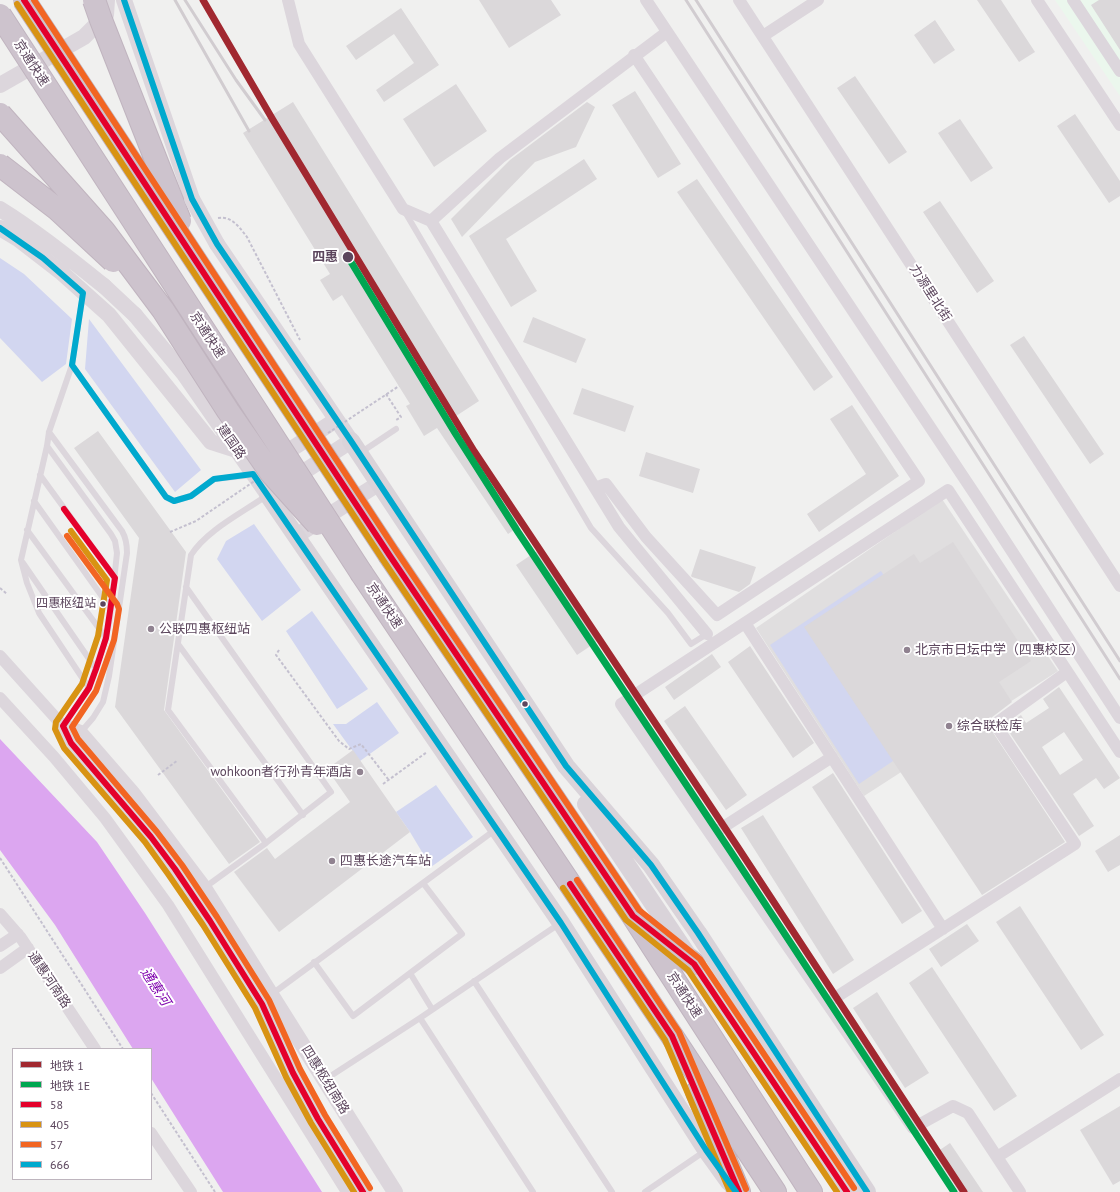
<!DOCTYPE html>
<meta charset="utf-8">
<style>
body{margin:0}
#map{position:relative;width:1120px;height:1192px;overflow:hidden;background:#f0f0ef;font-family:"PT Sans","Noto Sans SC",sans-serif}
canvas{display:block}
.legend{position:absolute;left:12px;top:1048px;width:140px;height:132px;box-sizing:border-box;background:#fff;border:1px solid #beb5be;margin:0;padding:5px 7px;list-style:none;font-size:12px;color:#5c465d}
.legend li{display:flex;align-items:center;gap:8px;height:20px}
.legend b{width:20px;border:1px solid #beb5be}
</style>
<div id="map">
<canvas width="1120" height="1192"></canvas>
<ul class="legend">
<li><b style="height:5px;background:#a12830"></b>地铁 1</li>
<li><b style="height:5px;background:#00a651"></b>地铁 1E</li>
<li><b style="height:5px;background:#e4002b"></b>58</li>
<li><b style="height:5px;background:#d89313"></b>405</li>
<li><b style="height:5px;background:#f26522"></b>57</li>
<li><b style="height:5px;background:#00a9ce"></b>666</li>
</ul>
</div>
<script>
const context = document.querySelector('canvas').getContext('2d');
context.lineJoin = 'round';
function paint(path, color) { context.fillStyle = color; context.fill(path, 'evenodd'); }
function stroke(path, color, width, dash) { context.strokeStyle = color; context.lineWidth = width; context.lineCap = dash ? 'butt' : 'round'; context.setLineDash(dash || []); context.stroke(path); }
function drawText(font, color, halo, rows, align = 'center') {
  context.font = font + ' "PT Sans","Noto Sans SC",sans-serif'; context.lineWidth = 4; context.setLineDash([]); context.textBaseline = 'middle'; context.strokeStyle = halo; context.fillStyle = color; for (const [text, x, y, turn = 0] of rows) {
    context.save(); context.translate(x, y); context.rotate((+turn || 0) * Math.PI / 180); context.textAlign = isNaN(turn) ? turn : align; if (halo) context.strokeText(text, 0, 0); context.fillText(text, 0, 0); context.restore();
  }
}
const commercial = new Path2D(`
 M1055 0H1120V96Z`);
const education = new Path2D(`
 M942 499 1058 671 864 796 756 628Z`);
const green = new Path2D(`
 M0 258 24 274 72 319 66 364 42 382 0 338Z
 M89 319 201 470 175 492 85 369Z
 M254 524 301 590 262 621 217 559 226 541Z
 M881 571 970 709 859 784 770 645Z
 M312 611 368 689 337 709 286 631Z
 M377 702 399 733 360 761 333 724H346Z
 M436 785 473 837 431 867 410 832 396 812Z`);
const water = new Path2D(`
 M0 739 97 842 145 913 322 1192H223L151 1078V1049H133L55 925 0 850Z`);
const building = new Path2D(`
 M479 0H551L561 15 509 48Z
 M977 0H1001L1035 52 1019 62Z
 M1099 0H1120V50L1091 5Z
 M401 8 439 65 384 102 376 90 414 63 394 34 356 60 346 46Z
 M935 20 955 50 934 64 914 35Z
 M855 76 907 152 889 164 837 88Z
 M456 84 487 131 434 167 403 119Z
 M635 91 681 164 658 178 612 105Z
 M293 102 479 401 453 418 524 523 508 534 437 428 424 436 406 406 410 404 342 295 333 301 320 280 330 274 243 133Z
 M587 102 595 107 576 147 535 162 462 237 451 219 510 160Z
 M1075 114 1120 181V196L1109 203 1057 126Z
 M960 119 993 168 971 182 938 133Z
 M584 159 597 179 506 239 537 291 511 307 469 236Z
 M697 179 833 377 814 391 677 192Z
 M940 201 994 281 977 293 923 212Z
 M533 317 586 339 576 363 523 342Z
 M1024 336 1104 454 1090 464 1010 345Z
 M582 388 634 406 625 432 573 414Z
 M852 405 899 476 819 532 807 514 866 474 830 419Z
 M98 431 186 552 164 710 260 842 229 864 115 707 139 538 74 448Z
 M646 452 700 469 693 493 639 476Z
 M953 542 1031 661 999 682 1012 702 991 718 988 721V725L1065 842 982 895 804 627 914 554 920 563Z
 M540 549 601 639 577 655 516 565Z
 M700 549 756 567 750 584 739 592 692 577 691 576Z
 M750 646 814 743 793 758 728 662Z
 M712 654 721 667 674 700 665 687Z
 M1059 687 1120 778 1104 789 1096 778 1073 794 1094 826 1079 836 1005 726 1021 715 1026 723 1049 708 1043 699ZM1064 732 1083 760 1060 775 1042 747Z
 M685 706 747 795 726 810 664 721Z
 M353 750 410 832 279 932 234 872 267 848 275 859 350 802 327 769Z
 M833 773 922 911 902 924 812 787Z
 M763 815 854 960 833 974 741 828Z
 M1120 835V865L1108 872 1095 851Z
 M1020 906 1104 1035 1081 1050 996 922Z
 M967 924 979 941 941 967 929 949Z
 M932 967 1017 1096 994 1111 909 983Z
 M877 992 929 1073 905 1088 853 1008Z
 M1120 1106V1181L1113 1185 1080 1130Z
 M950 1143 983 1192H959L934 1154Z`);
const path = new Path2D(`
 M218 218C232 216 239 227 247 237L300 340
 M386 394 401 417 396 420
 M0 588 7 594
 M279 650 276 655 339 741 349 749 361 744 388 779
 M158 775 178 760
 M383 784 427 752
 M0 858 123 1049
 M151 1093 215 1192`);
const service = new Path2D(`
 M405 212 591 528 668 613 691 644 707 634
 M83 294 72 365 166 497 174 501 191 496 214 479 252 475
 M72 365 49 432 47 446 21 560 27 583 39 613 89 688
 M49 432 122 531C126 538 127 544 127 553L109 676 103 702 93 718 80 733
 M47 446 111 534 115 541 117 553 110 618 106 638 89 688 64 725
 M360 453 396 429
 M40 475 115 578
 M34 501 111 609
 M27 530 106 638
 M23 563 96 669
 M186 587 331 792 266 843 204 888
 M178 644 303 815
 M266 843 168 710 191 555C207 530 242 513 266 496
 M314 962 353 1016 462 934 423 883
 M410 973 432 1009
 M474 981 612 1192
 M272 994 495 830
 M326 1079 420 1018
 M533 1192 420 1018 559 924
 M645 1192 705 1151`);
const minor = new Path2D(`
 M288 0 299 44 403 209 431 221 619 527 707 634
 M646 0 976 496 1120 718
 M739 0 1120 586
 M1037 0 1120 125
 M1073 0 1120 71
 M763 36 818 0
 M431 221 500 158 667 32
 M595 488 606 484 646 537 717 615 919 481 634 55
 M745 623 943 929
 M0 656 63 726
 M0 698 54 757 105 818 168 905 347 1192
 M711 835 832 757
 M0 914 21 938 95 1049
 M0 946 18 934
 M0 968 28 948
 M827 1003 1075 844 995 724 1067 672
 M151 1133 191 1192
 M997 1157 1120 1079
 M1020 1192 968 1113 953 1106 913 1128 621 704 948 490 1120 752`);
const tertiary = new Path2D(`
 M124 0 192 199
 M0 85 84 37 106 15 107 0
 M0 209C37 232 70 259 104 286
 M0 228 18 239 62 273 109 315 211 442 236 450
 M135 315 184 374 268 495 351 441 217 244
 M276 459 336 420
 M296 536 378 484
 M63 726 80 733 106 763 133 794 204 888 395 1192
 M63 726 71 743C106 784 144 825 175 870 208 917 238 967 270 1015`);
const secondary = new Path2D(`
 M351 441 566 766 651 865 698 933 867 1192
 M268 495 561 923 706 1150 729 1182
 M586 804 847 1192
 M262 1004 293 1073 318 1119 363 1192`);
const motorway = new Path2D(`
 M390 556 633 916 811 1192
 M362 574 672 1036 775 1192
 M647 927 694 964
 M697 1092 739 1192`);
const rail = new Path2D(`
 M175 0 249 131
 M185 0 236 80 265 120
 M686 0 1120 679
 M696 0 1120 661`);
const pathBridge = new Path2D(`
 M328 433 399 386
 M170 532 196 521 256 480`);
const tertiaryBridge = new Path2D(`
 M192 199 217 244
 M104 286 135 315`);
const motorwayBridge = new Path2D(`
 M24 0 390 556
 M94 0 101 20 180 221
 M0 15 362 574
 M0 114 104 231 163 310 228 411 271 473 317 524
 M0 165 57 209 113 261`);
const bus1 = new Path2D(`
 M24 0 390 556 633 916 694 964 847 1192
 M64 509 115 578 106 638 96 669 89 688 63 726 71 743 151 837 175 869 210 921 262 1004 293 1073 318 1119 363 1192
 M570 884 672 1036 739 1192`);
const bus2 = new Path2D(`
 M17 4 383 560 626 920 688 970 837 1192
 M71 531 107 580 98 636 82 684 56 722 55 729 64 748 145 842 168 874 203 925 255 1008 286 1077 311 1123 354 1192
 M563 888 665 1040 730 1192`);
const bus3 = new Path2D(`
 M34 0 397 552 639 910 700 959 854 1188
 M67 536 117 604 119 609 114 640 96 691 72 727 78 739 157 832 182 865 217 917 269 1000 300 1069 325 1115 370 1188
 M577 880 679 1032 746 1189`);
const bus4 = new Path2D(`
 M124 0 192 199 217 244 351 441 566 766 651 865 698 933 867 1192
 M0 228 43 258 83 293 72 365 166 497 174 501 191 496 214 479 253 474 561 923 706 1150 736 1192`);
const metro1 = new Path2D(`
 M203 0 273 120 474 451 737 846 964 1192`);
const metro2 = new Path2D(`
 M348 257 455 433 518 532 731 852 954 1192`);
const markers = [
 [348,257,6,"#5c465d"],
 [103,604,3.5,"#5c465d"],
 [151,629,4,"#908290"],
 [907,650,4,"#908290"],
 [525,704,3.5,"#5c465d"],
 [949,726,4,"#908290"],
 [360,772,4,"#908290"],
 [332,861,4,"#908290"]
];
const busNames = [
 ["四惠枢纽站",96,604]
];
const streetNames = [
 ["京通快速",31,63,57],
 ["力源里北街",930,293,57],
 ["京通快速",207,335,57],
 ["建国路",231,442,55],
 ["京通快速",384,606,56],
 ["通惠河南路",49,980,56],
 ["京通快速",684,995,57],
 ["四惠枢纽南路",325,1080,58]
];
const stopNames = [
 ["四惠",338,257]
];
const poiNames = [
 ["公联四惠枢纽站",159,629],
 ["北京市日坛中学（四惠校区）",915,650],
 ["综合联检库",957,726],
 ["wohkoon者行孙青年酒店",352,772,"right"],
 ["四惠长途汽车站",340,861]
];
const waterNames = [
 ["通惠河",155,987,57]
];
paint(commercial, '#ebf7ed');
paint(education, '#e0dedf');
paint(green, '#d2d6f0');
paint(water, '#dca6f0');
paint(building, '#dbd8da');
stroke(motorway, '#c0b4bf', 24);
stroke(path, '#c4c0cf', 2, [3, 2]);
stroke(service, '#dcd6dc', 6);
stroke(minor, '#dcd6dc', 12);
stroke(tertiary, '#dcd6dc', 16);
stroke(secondary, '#d9d3d9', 18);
stroke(motorway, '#cdc3cd', 22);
stroke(rail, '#d1ccd0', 3);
stroke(motorwayBridge, '#c0b4bf', 24, []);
stroke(pathBridge, '#c4c0cf', 2, [3, 2]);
stroke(tertiaryBridge, '#dcd6dc', 16);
stroke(motorwayBridge, '#cdc3cd', 22);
stroke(bus1, '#e4002b', 6);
stroke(bus2, '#d89313', 6);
stroke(bus3, '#f26522', 6);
stroke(bus4, '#00a9ce', 6);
stroke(metro1, '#a12830', 7);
stroke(metro2, '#00a651', 7);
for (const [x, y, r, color] of markers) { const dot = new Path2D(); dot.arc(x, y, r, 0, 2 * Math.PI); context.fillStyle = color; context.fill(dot); stroke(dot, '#fff', 1.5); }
drawText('12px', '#5c465d', '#fff', busNames, 'right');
drawText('13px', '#5c465d', '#fff', streetNames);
drawText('bold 13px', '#5c465d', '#fff', stopNames, 'right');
drawText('13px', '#5c465d', '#fff', poiNames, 'left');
drawText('italic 14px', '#8106af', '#fff', waterNames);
</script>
